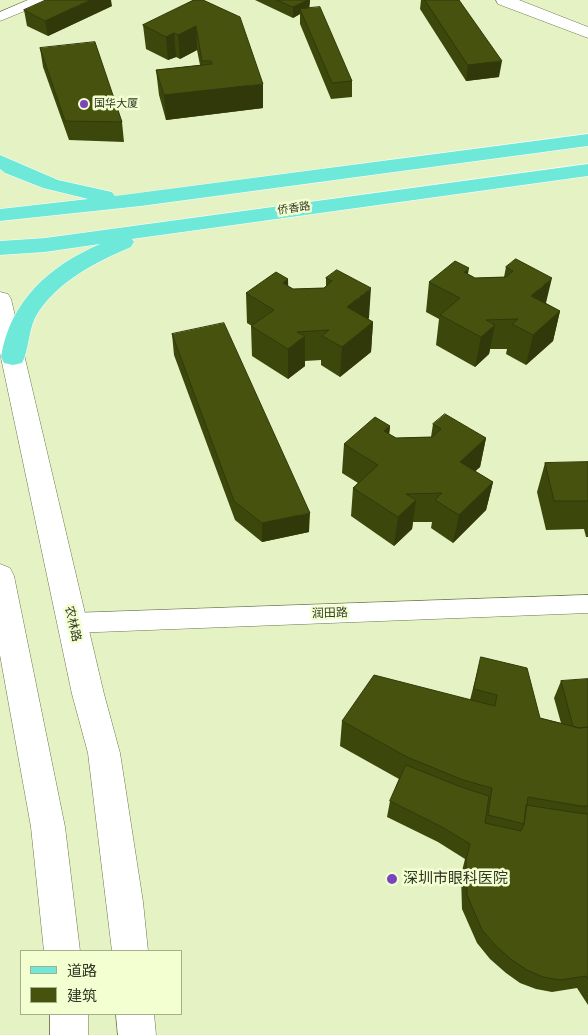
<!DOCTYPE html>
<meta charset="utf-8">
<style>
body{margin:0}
#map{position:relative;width:588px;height:1035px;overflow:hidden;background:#e5f2c4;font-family:"Nunito Sans","Noto Sans SC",sans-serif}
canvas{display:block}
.legend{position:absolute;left:20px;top:950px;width:162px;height:65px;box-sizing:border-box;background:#f3ffd1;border:1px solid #a6af8c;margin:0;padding:6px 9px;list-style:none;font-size:15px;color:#323725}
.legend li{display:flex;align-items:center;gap:10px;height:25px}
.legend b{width:25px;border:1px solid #a6af8c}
</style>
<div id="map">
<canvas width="588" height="1035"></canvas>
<ul class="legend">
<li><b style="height:6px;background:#6ee9d9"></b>道路</li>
<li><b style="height:14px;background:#46520e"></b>建筑</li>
</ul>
</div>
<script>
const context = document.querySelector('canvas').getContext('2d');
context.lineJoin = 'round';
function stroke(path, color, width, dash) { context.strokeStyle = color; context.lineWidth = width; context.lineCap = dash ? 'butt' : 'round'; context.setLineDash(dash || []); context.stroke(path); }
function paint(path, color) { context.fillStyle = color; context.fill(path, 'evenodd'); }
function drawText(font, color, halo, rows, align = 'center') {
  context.font = font + ' "Nunito Sans","Noto Sans SC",sans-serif'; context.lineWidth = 5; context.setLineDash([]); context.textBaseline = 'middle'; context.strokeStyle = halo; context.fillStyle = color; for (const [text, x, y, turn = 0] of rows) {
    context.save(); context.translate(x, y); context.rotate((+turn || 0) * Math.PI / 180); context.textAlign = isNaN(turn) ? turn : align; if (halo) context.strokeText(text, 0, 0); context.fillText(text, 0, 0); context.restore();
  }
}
const street = new Path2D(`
 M28 0H45L44 3 0 21V12Z
 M588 595V613L72 633 64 630 61 623 64 616 72 613Z`);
const secondary = new Path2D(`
 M496 0H519L588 27V38L498 4Z
 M0 292 8 294 11 299 104 694 120 753 143 902 148 951H112L88 753 72 694 0 353Z
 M0 564 10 568 14 576 65 827 80 951H44L31 827 0 655Z
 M50 1014H88V1035H50Z
 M116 1014H154L156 1035H118Z`);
const primary = new Path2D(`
 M588 134V146L141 206 0 221V209L88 199 43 188 5 173 0 169V155L58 180 112 192 115 196Z
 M588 164V176L132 239 134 242 131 247C96 262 54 283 35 318 28 333 29 350 22 363L13 365 4 363 1 357C10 301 49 266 100 244L45 252 0 255V241L45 238Z`);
const wall = new Path2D(`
 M194 0 263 108 166 120 159 95 156 70 200 65 197 50 180 59 176 57 168 60 146 49 143 25Z
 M255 0H310L309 8 352 81V97L331 99 300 24V14L293 18Z
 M421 0H459L499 77 466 81 420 9Z
 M112 6 48 36 27 26 24 10Z
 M40 48 122 122 124 142 69 140 43 67Z
 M516 259 546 303 560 311 553 341 526 365 506 354 507 349H490L489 354 475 367 436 345 439 319 426 312 429 282 468 274 475 278 504 277 506 267Z
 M337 270 369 318 368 319 373 322 371 352 340 377 321 365V360L305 361V366L288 379 252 356 251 326H252L247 323 246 293 288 279V286L293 289 324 288 326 286V278Z
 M172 334 309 532 262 542 235 520 174 355Z
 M433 424 486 438 480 467 475 471 493 482 486 510 453 543 431 528 432 522H413L412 529 394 546 351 516 353 488 358 483 342 473 344 444 390 426 389 434 396 438 431 437Z
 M588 462V537H586L584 529 546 530 537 492 545 463Z
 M481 657 540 718 561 723 554 698 561 681 588 679V1005L577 988 552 992 536 989 520 983 506 973 490 959 477 943 462 909 461 875 465 859 438 842 387 817 390 801 399 779 340 746 342 721 470 700Z`);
const shadedWall = new Path2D(`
 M90 0H111L112 6 48 36 45 21Z
 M308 0H310L309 10 300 9V14L293 18V7Z
 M196 26 197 50 180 59 178 35Z
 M174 33 176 57 168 60 166 37Z
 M502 61 499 77 466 81 468 65Z
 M263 84V108L166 120 164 95Z
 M469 268 464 298V272Z
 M552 278 545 307 531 296Z
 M288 279 289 309 283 283Z
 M371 288 369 318 345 337 347 307Z
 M560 311 553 341 526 365 533 335Z
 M373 322 371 352 340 377 342 347Z
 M495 325 489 354 475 367 481 337Z
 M305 336V366L288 379V349Z
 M390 426 387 455 384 431Z
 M486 438 480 467 454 491 460 462Z
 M493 482 486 510 453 543 459 515Z
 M416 500 412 529 394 546 398 517Z
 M310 513 309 532 262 542V523Z`);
const building = new Path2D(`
 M46 0H90L45 21 24 10Z
 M194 0H203L240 17 263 84 164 95 156 70 212 64 211 61H202L196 26 178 35 174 33 166 37 143 25Z
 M277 0H308L293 7Z
 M425 0H459L502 61 468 65Z
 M320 7 352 81 332 83 300 9Z
 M95 42 122 122 65 121 40 48Z
 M516 259 552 278 531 296 560 311 533 335 512 324 518 319 486 320 495 325 481 337 440 315 460 298 429 282 455 261 469 268 464 272 475 278 506 277 513 271 506 267Z
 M337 270 371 288 347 307 373 322 342 347 322 336 329 330 297 332 305 336 288 349 251 326 274 310 246 293 276 272 288 279 283 283 293 289 324 288 332 281 326 278Z
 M224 323 310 513 262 523 234 501 172 334Z
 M445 414 486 438 460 462 493 482 459 515 435 500 442 493 406 494 416 500 398 517 353 488 378 465 344 444 375 417 390 426 384 431 396 438 432 437 441 429 433 424Z
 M588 462V501H554L545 463Z
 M481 657 527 668 540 718 579 728 588 727V806H581L528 797 524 824 488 815 492 788 463 780 407 757 342 721 374 675 495 706 497 695 474 689Z
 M588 679V727L579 728 573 726 561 681Z
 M406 765 461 787 489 796 485 823 521 831 524 824 526 805 578 813 588 814V979L586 976 560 980 543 977 527 970 512 960 496 946 482 930 467 895 466 860 470 844 442 827 390 801Z`);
const markers = [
 [84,104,5,"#7845bc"],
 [392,879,6,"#7845bc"]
];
const farPoinames = [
 ["国华大厦",94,104]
];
const farStreetnames = [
 ["侨香路",294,209,-8]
];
const streetNames = [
 ["润田路",330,614,-2],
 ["农林路",72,624,77]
];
const nearPoinames = [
 ["深圳市眼科医院",403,879]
];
stroke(street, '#6d774e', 1);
stroke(secondary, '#6d774e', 1);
stroke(primary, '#fff', 1);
paint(street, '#fff');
paint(secondary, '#fff');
paint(primary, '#6ee9d9');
paint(wall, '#3c470c');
paint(shadedWall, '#31390a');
paint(building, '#46520e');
stroke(building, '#31390a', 1);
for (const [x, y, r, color] of markers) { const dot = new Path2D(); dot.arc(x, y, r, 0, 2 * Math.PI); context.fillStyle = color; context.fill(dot); stroke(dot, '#f3ffd1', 2); }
drawText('11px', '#323725', '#f3ffd1', farPoinames, 'left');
drawText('11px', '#323725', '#f3ffd1', farStreetnames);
drawText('12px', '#323725', '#f3ffd1', streetNames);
drawText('15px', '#323725', '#f3ffd1', nearPoinames, 'left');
</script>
